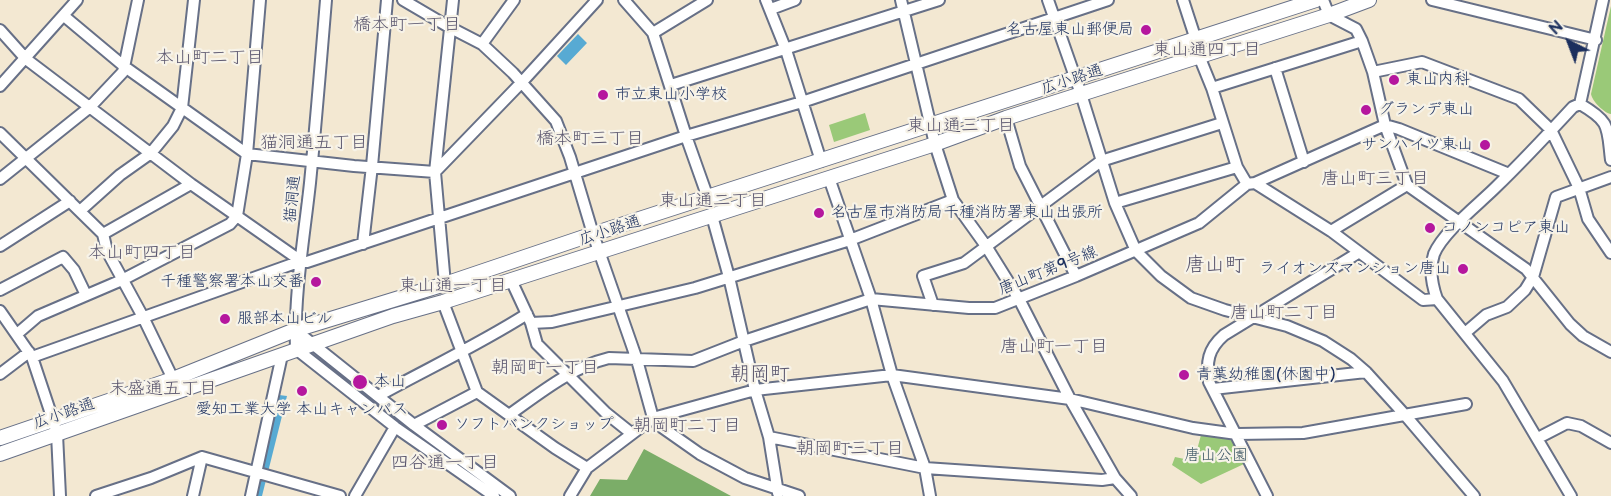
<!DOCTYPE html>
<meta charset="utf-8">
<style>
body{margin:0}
#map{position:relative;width:1611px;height:496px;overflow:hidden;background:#f3e8d2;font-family:"Balsamiq Sans",sans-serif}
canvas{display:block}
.north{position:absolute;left:1539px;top:12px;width:60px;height:60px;-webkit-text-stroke:4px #f7f3e8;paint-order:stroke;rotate:318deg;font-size:16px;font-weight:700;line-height:24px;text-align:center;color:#1b2f5e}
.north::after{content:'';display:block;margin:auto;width:21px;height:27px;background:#1b2f5e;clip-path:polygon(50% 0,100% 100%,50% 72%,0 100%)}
</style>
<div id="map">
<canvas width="1611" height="496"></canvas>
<div class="north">N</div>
</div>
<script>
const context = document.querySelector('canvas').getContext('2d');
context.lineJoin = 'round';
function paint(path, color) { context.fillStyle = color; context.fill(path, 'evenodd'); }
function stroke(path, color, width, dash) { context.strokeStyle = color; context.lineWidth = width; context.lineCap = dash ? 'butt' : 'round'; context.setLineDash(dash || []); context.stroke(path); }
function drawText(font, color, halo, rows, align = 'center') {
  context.font = font + ' "Balsamiq Sans","Klee One",sans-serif'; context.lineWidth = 4.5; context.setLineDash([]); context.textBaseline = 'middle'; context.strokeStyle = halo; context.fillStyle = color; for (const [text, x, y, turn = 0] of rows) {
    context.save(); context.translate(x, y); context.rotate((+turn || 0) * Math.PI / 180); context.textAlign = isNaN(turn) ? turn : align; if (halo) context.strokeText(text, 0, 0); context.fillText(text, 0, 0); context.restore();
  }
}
const green = new Path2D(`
 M1611 6V114C1604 113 1592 101 1591 94Z
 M865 113 870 130 834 142 829 125Z
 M1201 435 1232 439 1244 464 1201 484 1172 465 1175 457 1194 461Z`);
const forest = new Path2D(`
 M644 449 731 496H590L600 479 627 480Z`);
const water = new Path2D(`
 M578 34 587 43 566 65 557 56Z
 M279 395 287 396 262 496H254Z`);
const minor = new Path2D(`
 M326 0C321 61 316 122 310 183 304 238 294 294 296 349L395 427 494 496
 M403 0 449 27 482 44 513 73 556 121 570 157 593 234 637 360 653 418 663 428 700 454 745 478 799 496
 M624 0 653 33 707 0
 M766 0 786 50 821 161
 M901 0 935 144 953 200 986 246 1019 299 1070 399 1115 478 1131 496
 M1048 0 1081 94 1115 203 1136 251 1161 276 1191 298 1225 310 1287 326 1323 341 1351 359 1366 372 1405 415 1474 496
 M1183 0 1196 40 1199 56 1212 88 1237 167 1247 184
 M1323 0 1329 15 1356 29 1362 41 1373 72 1385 125 1407 185 1526 269 1570 324 1583 336 1611 352
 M1432 0 1596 40
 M771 9 795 0
 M64 16 125 67 247 154 354 166 435 172
 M0 30 26 59 191 184
 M653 33 686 136 708 198
 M482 44 514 0
 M1275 68 1304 162
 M1373 72 1422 62 1519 99 1551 130 1579 188 1588 219 1611 253
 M671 85 939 0
 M0 86 77 0
 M1212 88 1362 41
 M1580 104C1611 122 1607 127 1611 160
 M1006 118 1020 166 1076 276
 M0 133 103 234 107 251 143 317 173 379
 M435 172 522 82 597 0
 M829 178 871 299 892 375 925 468 930 496
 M0 179 90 107 123 72 138 0
 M1255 183 1331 231 1423 300 1437 299
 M1115 203 1237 167
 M81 210 120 175 151 153 173 126 182 108 194 0
 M712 216 729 277 755 390 769 437 778 493
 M1331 231 1407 185
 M103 234 191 184 301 261
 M363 244 372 166 387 0
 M0 246 70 201
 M511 280 531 323 537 344 606 413 631 433
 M445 284 435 172 453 0
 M0 290 63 257 74 270 86 295
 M443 302 477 392 555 448 587 468
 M933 305 923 276 964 263 1101 161 1222 123
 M0 311 32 357 53 420 57 434 60 496
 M531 323 552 322 695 288 850 240 953 200
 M295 330 414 425 510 496
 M1465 333 1486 315 1507 307 1525 290 1533 277 1556 197 1611 177
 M17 334 38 316 122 280 230 224 237 216 247 154 260 0
 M32 357 301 261 307 262 686 136 802 102 1108 0
 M0 374 29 352
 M1213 389 1366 372
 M378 396C427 369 480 344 527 314
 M509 415C540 393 572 367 609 358L693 361 744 341 871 299 969 308H995L1076 276 1199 223 1247 184 1255 183 1385 125 1399 129 1509 174
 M414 425 477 392
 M769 437 925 468 1102 480 1115 478
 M1538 438 1567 423 1581 426 1611 443
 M96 496 151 478 202 457 340 496
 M193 496 202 457
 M251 496 282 355
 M355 496 395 427
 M570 496 587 468 653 418 755 390 892 375 1070 399 1193 428 1237 434 1303 433 1466 404
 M1267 496 1209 382C1206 362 1208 349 1224 335L1358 253
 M1571 496 1503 381 1437 299C1432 285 1429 269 1434 254 1443 232 1479 204 1496 187 1523 161 1548 134 1573 107L1580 104 1603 0`);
const major = new Path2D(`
 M0 438 173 379 295 330 445 284 593 234 1316 0
 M0 454 393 316 443 302 935 144 1006 118 1329 15 1369 0`);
const markers = [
 [1146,30,6,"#b5179e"],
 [1394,80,6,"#b5179e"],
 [603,95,6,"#b5179e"],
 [1366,110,6,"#b5179e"],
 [1485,145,6,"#b5179e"],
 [819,213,6,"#b5179e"],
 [1430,228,6,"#b5179e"],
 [1463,269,6,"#b5179e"],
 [316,282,6,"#b5179e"],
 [225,319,6,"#b5179e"],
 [1184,375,6,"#b5179e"],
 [360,382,8,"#b5179e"],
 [302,391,6,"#b5179e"],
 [442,425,6,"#b5179e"]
];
const poiNames = [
 ["名古屋東山郵便局",1134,30,"right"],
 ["東山内科",1406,80],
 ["市立東山小学校",615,95],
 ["グランデ東山",1378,110],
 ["サンハイツ東山",1473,145,"right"],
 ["名古屋市消防局千種消防署東山出張所",831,213],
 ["コノンコピア東山",1442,228],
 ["ライオンズマンション唐山",1451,269,"right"],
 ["千種警察署本山交番",304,282,"right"],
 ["服部本山ビル",237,319],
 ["青葉幼稚園(休園中)",1196,375],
 ["本山",374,382],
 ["愛知工業大学 本山キャンパス",302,410,"center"],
 ["ソフトバンクショップ",454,425]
];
const streetNames = [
 ["広小路通",1072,80,-18],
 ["猫洞通",293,199,-84],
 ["広小路通",610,231,-18],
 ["唐山町第9号線",1048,271,-22],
 ["広小路通",64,414,-19]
];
const parkNames = [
 ["唐山公園",1216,456]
];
const neighbourhoodNames = [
 ["橋本町一丁目",407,25],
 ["東山通四丁目",1207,50],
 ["本山町二丁目",210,58],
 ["東山通三丁目",961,126],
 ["橋本町三丁目",590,139],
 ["猫洞通五丁目",314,143],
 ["唐山町三丁目",1375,179],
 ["東山通二丁目",713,201],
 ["本山町四丁目",142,253],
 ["東山通一丁目",453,286],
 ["唐山町二丁目",1284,313],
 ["唐山町一丁目",1054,347],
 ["朝岡町一丁目",545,368],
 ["末盛通五丁目",163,389],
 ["朝岡町二丁目",687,426],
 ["朝岡町三丁目",850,449],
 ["四谷通一丁目",445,463]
];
const quarterNames = [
 ["唐山町",1215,266],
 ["朝岡町",760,375]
];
paint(green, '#9ac978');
paint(forest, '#7bad68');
paint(water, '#57aad3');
stroke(minor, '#677087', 14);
stroke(major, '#677087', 16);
stroke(minor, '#fff', 10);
stroke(major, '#fff', 14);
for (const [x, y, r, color] of markers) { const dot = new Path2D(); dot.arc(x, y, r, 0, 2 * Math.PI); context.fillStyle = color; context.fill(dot); stroke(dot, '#f7f3e8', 2); }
drawText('16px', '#1b2f5e', '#f7f3e8', poiNames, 'left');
drawText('16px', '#1b2f5e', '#f7f3e8', streetNames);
drawText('16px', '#3b5664', '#f7f3e8', parkNames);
drawText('18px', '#5a566e', '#f7f3e8', neighbourhoodNames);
drawText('20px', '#5a566e', '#f7f3e8', quarterNames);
</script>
